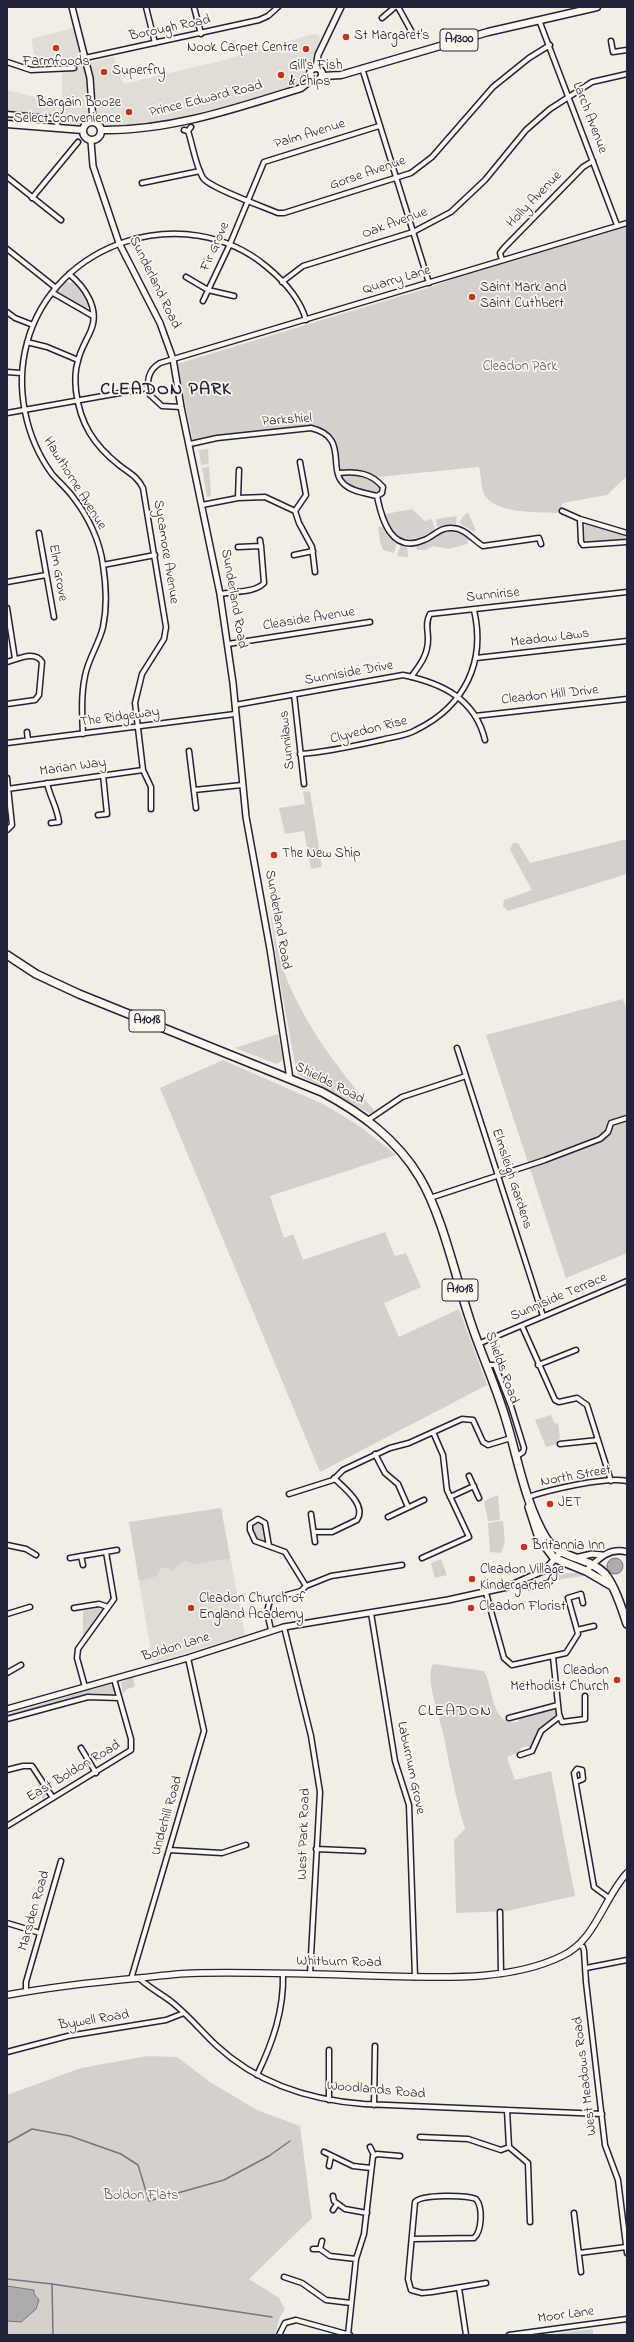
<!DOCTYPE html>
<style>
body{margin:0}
#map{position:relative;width:634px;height:2342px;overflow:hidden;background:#f2eee5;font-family:"Indie Flower",sans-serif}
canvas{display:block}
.frame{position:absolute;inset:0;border:8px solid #22223b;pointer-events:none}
</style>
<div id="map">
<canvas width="634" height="2342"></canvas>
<div class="frame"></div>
</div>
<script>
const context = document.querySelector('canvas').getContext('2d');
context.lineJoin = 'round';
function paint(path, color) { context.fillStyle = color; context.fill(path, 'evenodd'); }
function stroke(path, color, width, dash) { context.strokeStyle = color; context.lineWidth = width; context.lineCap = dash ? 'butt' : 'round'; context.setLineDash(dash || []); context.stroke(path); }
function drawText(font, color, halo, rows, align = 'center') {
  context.font = font + ' "Indie Flower",sans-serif'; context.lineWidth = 3.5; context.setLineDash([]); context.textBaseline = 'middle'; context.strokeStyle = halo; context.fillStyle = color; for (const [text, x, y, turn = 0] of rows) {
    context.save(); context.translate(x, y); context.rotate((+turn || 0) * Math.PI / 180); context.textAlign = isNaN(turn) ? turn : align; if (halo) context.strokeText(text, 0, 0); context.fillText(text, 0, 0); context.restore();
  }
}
const built = new Path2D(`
 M73 28 82 64 114 57 124 84 220 61 313 34 319 35 320 39 306 75 299 84 245 102 139 126 119 127 110 125 100 120H87L79 126 7 120V90L31 96 62 98V60L37 66 31 39Z
 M221 1508 245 1635 153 1663 129 1522Z`);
const green = new Path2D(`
 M627 226V476L607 495 563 503 557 513C538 512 494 514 484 494 481 487 481 475 479 467L377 477 366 472 341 470C338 448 334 431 310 426L217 436 193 441 177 364 431 287 488 266Z
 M66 281 70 283 74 281 85 296 90 307 85 309 55 292Z
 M208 449 209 464 201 465 199 450Z
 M209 466 211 496 207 497 202 468Z
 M342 474C357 473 370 476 381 487V492L377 495C367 492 341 488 342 474Z
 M412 509 425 521 432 519 435 530C410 544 394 545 385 514Z
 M468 513 476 530 474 532 459 523 464 515Z
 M457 516 456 524 437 527 436 519Z
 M587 523H591L626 535 625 539 585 543 584 527Z
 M378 527H383L387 535 397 543 394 553 383 550 380 542Z
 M446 530 463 533 469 539 467 544 449 549 433 546 426 550H417L416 545Z
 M401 544 407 545 408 557 397 556Z
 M310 791 322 867 311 869 304 831 285 834 279 808 305 804 303 792Z
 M627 839V874L508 911 503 906 504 900 532 890 510 850 513 843H518L530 863Z
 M269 904C274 927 277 953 285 975 305 1025 339 1071 375 1111L371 1114 297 1074 278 972Z
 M623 999 627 1010V1253L566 1278 486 1035Z
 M278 1034 283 1060 277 1064 235 1048Z
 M223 1060 323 1104 358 1125 396 1155 270 1196 284 1238 293 1234 303 1260 385 1232 395 1256 406 1253 421 1287 384 1303 399 1337 459 1309 487 1385 320 1472 160 1088Z
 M551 1415 555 1424 558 1423 560 1439 558 1440V1444L546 1447 535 1420Z
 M498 1495 500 1520 488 1521 484 1501Z
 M221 1508 230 1558 196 1564 184 1561 175 1567 174 1571 161 1567 157 1576 139 1581 129 1522Z
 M503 1521 505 1542 501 1553 490 1552 488 1523Z
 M255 1523 265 1526V1542L255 1537 251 1528Z
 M441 1559 447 1575 435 1578 431 1563Z
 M557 1573H579L584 1576 556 1580Z
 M98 1608 103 1609 83 1639V1611Z
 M433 1664 484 1671C494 1688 490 1726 518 1722L519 1718 554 1708 556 1715 537 1731 530 1749 527 1746 521 1748 520 1752 507 1757 515 1780 551 1771 575 1896 507 1911 456 1913 454 1840 465 1829C455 1797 450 1765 443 1733 440 1717 424 1678 433 1664Z
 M133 1677 135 1687 127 1689 123 1694 121 1682Z
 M110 1684 115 1688 113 1695 93 1693 7 1717V1714Z
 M36 1778 47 1794 43 1800Z
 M148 2056 177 2057 210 2082 257 2110 300 2126 312 2218 249 2279 279 2298 285 2310 280 2316 275 2335H7V2095L81 2068Z
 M593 2329V2335H558V2333Z`);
const water = new Path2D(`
 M607 1566a8 8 0 1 1 16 0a8 8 0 1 1-16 0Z
 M7 2286 34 2290V2294L39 2300 36 2309 21 2322 7 2321Z`);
const stream = new Path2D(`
 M7 2143 32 2129 70 2136 121 2154 138 2165 149 2201 224 2180 269 2156 290 2141
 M7 2279 52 2284 53 2335
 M52 2284 272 2317`);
const minor = new Path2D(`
 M146 7 155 43
 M194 7 201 34
 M398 7 414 36
 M382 18 395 7
 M539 20 617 225
 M611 41 613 52 627 50
 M85 58 259 20 268 16 278 7
 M7 62 31 70 74 68
 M362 68 429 283
 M7 114 58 119 57 127
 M184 130 188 131 191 127
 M188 131C193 146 195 164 203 178 210 188 264 207 278 213H284L411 173 432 157 493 87 529 58 550 45
 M7 177 61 220
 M142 183 200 171
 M32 198 78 142
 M7 249 56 288
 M502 260 500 253 504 248 583 167 593 161
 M69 274C85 287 100 309 91 330 87 340 80 350 78 361 75 370 75 382 76 391 80 424 94 445 119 465 129 473 137 476 143 488L166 627 164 639 142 674 135 703 143 770 151 787V809
 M186 277 208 290 234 296
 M282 282 303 266 413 232 451 212 485 180 526 130 550 109 592 82 627 74
 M53 293 93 316
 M203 301 230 244 264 162 379 126
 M7 312 15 318 33 325
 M27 342 47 347 78 360
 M7 372 21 373
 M181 407 162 406 150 395C146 382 148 370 160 363L627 223
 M7 413 148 388
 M190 444 217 438 311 428C350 437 326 470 345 485 353 492 366 493 377 496 382 521 392 554 424 540 434 536 440 527 452 528 465 528 473 540 483 546L539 538 541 544
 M300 462 306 495 295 511 299 523 312 547 315 572
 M239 470 238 498 265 497 295 511
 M339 473C357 471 371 473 383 487L382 493 377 496
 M202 505 238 498
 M562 511 580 519
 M39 533 54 617
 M627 533 580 519 581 542 583 545 627 542
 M238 547 261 546 260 540
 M294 555 313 551
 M103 565 155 555
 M7 582 46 575
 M220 594C233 591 255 593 264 583L261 546
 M7 608 15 659
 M228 644 370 622
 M476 658 627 641
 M7 662C18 659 35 650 42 662L39 695 35 700 7 704
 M411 677C420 665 428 655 428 639 428 630 425 623 430 614L627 592
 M294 694 304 784
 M235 705 403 675C441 683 475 698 485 740
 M475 716 627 699
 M27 732 28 740
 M83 734C82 714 81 695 85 676 88 659 99 644 103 627 107 608 106 584 103 565 100 541 88 516 73 497 67 489 59 482 52 474 25 437 15 387 27 343 54 241 186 199 267 267 284 281 300 298 306 320
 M7 743 235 714
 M189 751 196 808
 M300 754C328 752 354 746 381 740 392 737 406 736 416 730 465 706 486 662 474 610
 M7 778 12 825 7 830
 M47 783C50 797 57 807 59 822L51 823
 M7 789 143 770
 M194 790 242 785
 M98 815 107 814 103 775
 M457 1048 543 1316
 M368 1120 402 1097 466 1076
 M430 1198 545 1160 600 1139 608 1132 611 1123 627 1118
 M522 1326 555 1400 559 1402 577 1398 587 1405 611 1481
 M478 1344 627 1281
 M487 1365H495L511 1406 524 1448 523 1452 517 1456
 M538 1365 576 1350
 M560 1444 598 1440
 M375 1454 385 1473 398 1484 408 1507
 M469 1476 479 1498
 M289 1494 333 1480 343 1470 390 1448 409 1443 462 1419 473 1420 483 1442 488 1445 511 1438
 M450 1497 474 1486
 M528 1497C549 1490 606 1476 627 1481
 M311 1514 315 1542
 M388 1517 424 1500
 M314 1532H332L357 1520C367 1505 344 1488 334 1478
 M7 1545 26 1549 36 1555
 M269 1546 265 1523 258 1519 250 1524V1530L255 1541 285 1552 306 1586 301 1591 272 1599C264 1609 269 1619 271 1630
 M81 1556 83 1565
 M70 1558 117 1550
 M422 1558 469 1537 447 1490 443 1455 433 1432
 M520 1582 529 1587 549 1583 554 1575 550 1564
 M306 1586 331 1576 402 1565
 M486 1593 504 1658 512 1665 566 1653 578 1634 577 1630
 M583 1603 581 1594 568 1598 577 1630 594 1626
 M74 1608 99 1604 108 1607
 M371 1613 395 1761 409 1805 415 1977
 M7 1614 30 1607
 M284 1627 311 1736 320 1792 310 1974
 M553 1657 559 1714 562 1722 585 1719V1696
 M7 1673 21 1665
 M85 1687 77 1658 78 1649 114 1599 106 1552
 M509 1718 558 1705
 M7 1719 88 1697 119 1698
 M81 1748 96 1773
 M520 1755 532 1751 541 1731 559 1717
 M7 1770 23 1766H32L53 1798
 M576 1782 583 1779 582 1770 577 1769 574 1773 594 1887 609 1898
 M7 1826 131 1750V1739L114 1679
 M316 1849 363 1851
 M169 1850 222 1853 246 1845
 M500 1912 501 1974
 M7 1923 40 1933
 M579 1945 583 1947 584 1951 586 1982 605 2145 618 2180 627 2253
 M586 1968 627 1960
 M139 1978C149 1988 162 1994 173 2003 189 2016 202 2032 217 2046 257 2083 310 2100 364 2104L602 2114
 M131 1979 204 1731 188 1658
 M26 1992V1982L61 1861
 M7 2052 68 2036 166 2020 184 2013
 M257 2075C273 2042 284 2010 283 1974
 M329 2100V2050
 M374 2105 375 2046
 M507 2110 509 2147 528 2163 530 2222
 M420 2137 468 2139 501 2150 509 2147
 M370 2147 374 2155
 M324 2152 353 2166 371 2168
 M329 2166 331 2156
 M333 2196 334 2201 345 2209 367 2213
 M333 2210 337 2204
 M574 2213 581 2272
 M412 2239 474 2238C482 2231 483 2207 476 2199 466 2195 422 2194 415 2202L408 2279 411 2290 422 2293 432 2292 486 2283
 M313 2249H320L330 2256 356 2259
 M320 2249 322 2241
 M579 2253 626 2247
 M284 2277 302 2283 326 2300 351 2303
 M459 2288 466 2335
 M279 2335 285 2323 296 2320 350 2335
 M348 2335 356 2259 364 2234 373 2156 377 2154 400 2156
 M509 2335 627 2319`);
const tertiary = new Path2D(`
 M72 7 90 78 93 122
 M316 68 318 55 341 7
 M91 141 93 166 119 243 160 323 173 359 181 407 220 594 233 683 246 817 270 949 290 1079
 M575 1558 592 1554 602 1555
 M586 1571C598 1559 609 1547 627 1552
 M7 1709 188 1658 284 1627 448 1600 507 1587 545 1570 560 1553`);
const secondary = new Path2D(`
 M7 1995C51 1987 95 1982 140 1978 160 1976 180 1973 200 1973 260 1972 320 1974 381 1976 439 1977 509 1982 562 1956 596 1940 603 1899 627 1873`);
const primary = new Path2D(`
 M310 74a6 6 0 1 1 12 0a6 6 0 1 1-12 0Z
 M322 76 341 75 488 32 597 7
 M83 131a9 9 0 1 1 18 0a9 9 0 1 1-18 0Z
 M7 124 83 130
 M102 130C170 131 237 108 301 88L312 79`);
const trunk = new Path2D(`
 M7 955 36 974 79 994 322 1092C361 1113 397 1139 420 1178 442 1215 455 1275 469 1317 480 1352 496 1385 506 1420 518 1459 525 1503 546 1538 560 1560 588 1556 605 1574 615 1586 622 1609 627 1624
 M529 1507 539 1538 554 1558 586 1571 610 1585`);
const markers = [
 [346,37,4,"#c8321e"],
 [56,48,4,"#c8321e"],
 [306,49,4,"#c8321e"],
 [104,72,4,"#c8321e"],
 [281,75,4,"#c8321e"],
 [129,112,4,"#c8321e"],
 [472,297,4,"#c8321e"],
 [274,855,4,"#c8321e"],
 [550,1504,4,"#c8321e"],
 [524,1547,4,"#c8321e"],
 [472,1579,4,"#c8321e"],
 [191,1608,4,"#c8321e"],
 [471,1608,4,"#c8321e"],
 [617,1680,4,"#c8321e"]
];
const shields = [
 [459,40,38],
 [147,1021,36],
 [460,1290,36]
];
const shieldNames = [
 ["A1300",459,40],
 ["A1018",147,1021],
 ["A1018",460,1290]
];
const streetNames = [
 ["Borough Road",170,29,-12],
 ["Prince Edward Road",206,100,-14],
 ["Larch Avenue",589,118,69],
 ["Palm Avenue",310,135,-17],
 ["Gorse Avenue",368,174,-19],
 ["Holly Avenue",535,200,-46],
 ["Oak Avenue",395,224,-20],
 ["Fir Grove",216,247,-66],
 ["Quarry Lane",397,281,-17],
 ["Sunderland Road",154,283,64],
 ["Parkshiel",287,421,-4],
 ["Hawthorne Avenue",74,484,58],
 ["Sycamore Avenue",165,552,81],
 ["Elm Grove",57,573,80],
 ["Sunnirise",493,596,-6],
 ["Sunderland Road",233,599,80],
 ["Cleaside Avenue",309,620,-9],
 ["Meadow Laws",550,639,-7],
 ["Sunniside Drive",349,674,-10],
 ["Cleadon Hill Drive",550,696,-6],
 ["The Ridgeway",120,718,-8],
 ["Clyvedon Rise",369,731,-14],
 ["Sunnilaws",288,740,-96],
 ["Marian Way",73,768,-8],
 ["Sunderland Road",277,920,80],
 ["Shields Road",329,1084,27],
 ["Elmsleigh Gardens",511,1179,72],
 ["Sunniside Terrace",559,1298,-23],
 ["Shields Road",501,1368,70],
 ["North Street",576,1477,-10],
 ["Boldon Lane",176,1648,-17],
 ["Laburnum Grove",410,1768,78],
 ["East Boldon Road",74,1772,-31],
 ["Underhill Road",168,1816,-74],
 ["West Park Road",305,1834,-88],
 ["Marsden Road",35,1911,-74],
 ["Whitburn Road",339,1963,1],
 ["Bywell Road",94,2021,-9],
 ["West Meadows Road",586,2076,-97],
 ["Woodlands Road",376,2091,5],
 ["Moor Lane",566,2316,-8]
];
const poiNames = [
 ["St Margaret's",354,37],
 ["Nook Carpet Centre",298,49,"right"],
 ["Farmfoods",56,63,"center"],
 ["Gill's Fish",289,67],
 ["& Chips",289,83],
 ["Superfry",112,72],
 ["Bargain Booze",121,104,"right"],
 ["Select Convenience",121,120,"right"],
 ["Saint Mark and",480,289],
 ["Saint Cuthbert",480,305],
 ["The New Ship",282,855],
 ["JET",558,1504],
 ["Britannia Inn",532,1547],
 ["Cleadon Village",480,1571],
 ["Kindergarten",480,1587],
 ["Cleadon Church of",199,1600],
 ["England Academy",199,1616],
 ["Cleadon Florist",479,1608],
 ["Cleadon",609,1672,"right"],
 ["Methodist Church",609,1688,"right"]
];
const parkNames = [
 ["Cleadon Park",520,368],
 ["Boldon Flats",141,2197]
];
const quarterNames = [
 ["CLEADON",455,1712]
];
const districtNames = [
 ["CLEADON PARK",166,391]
];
paint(built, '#e0dcd6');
paint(green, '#d4d1cc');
paint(water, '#aeabad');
stroke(water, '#76747f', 1);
stroke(stream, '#76747f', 1.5);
stroke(minor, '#22223b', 7);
stroke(tertiary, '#22223b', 8);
stroke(secondary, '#22223b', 8);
stroke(primary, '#22223b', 9);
stroke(trunk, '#22223b', 10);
stroke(minor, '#fbf7ec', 4);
stroke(tertiary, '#fbf7ec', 5);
stroke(secondary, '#fbf7ec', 5.5);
stroke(primary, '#fbf7ec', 6);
stroke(trunk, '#fbf7ec', 7);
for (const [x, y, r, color] of markers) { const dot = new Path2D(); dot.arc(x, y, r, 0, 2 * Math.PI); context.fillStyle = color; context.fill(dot); stroke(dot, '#fbf7ec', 1.5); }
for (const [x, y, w] of shields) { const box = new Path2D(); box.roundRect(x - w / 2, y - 11, w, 22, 3); context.fillStyle = '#fbf7ec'; context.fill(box); stroke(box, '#22223b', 1); }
drawText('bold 13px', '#22223b', null, shieldNames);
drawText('14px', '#22223b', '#fbf7ec', streetNames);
drawText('14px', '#22223b', '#fbf7ec', poiNames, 'left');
drawText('14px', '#575766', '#fbf7ec', parkNames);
context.letterSpacing = '1px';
drawText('16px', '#22223b', '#fbf7ec', quarterNames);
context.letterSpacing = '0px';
context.letterSpacing = '1px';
drawText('bold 18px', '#22223b', '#fbf7ec', districtNames);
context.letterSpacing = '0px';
</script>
